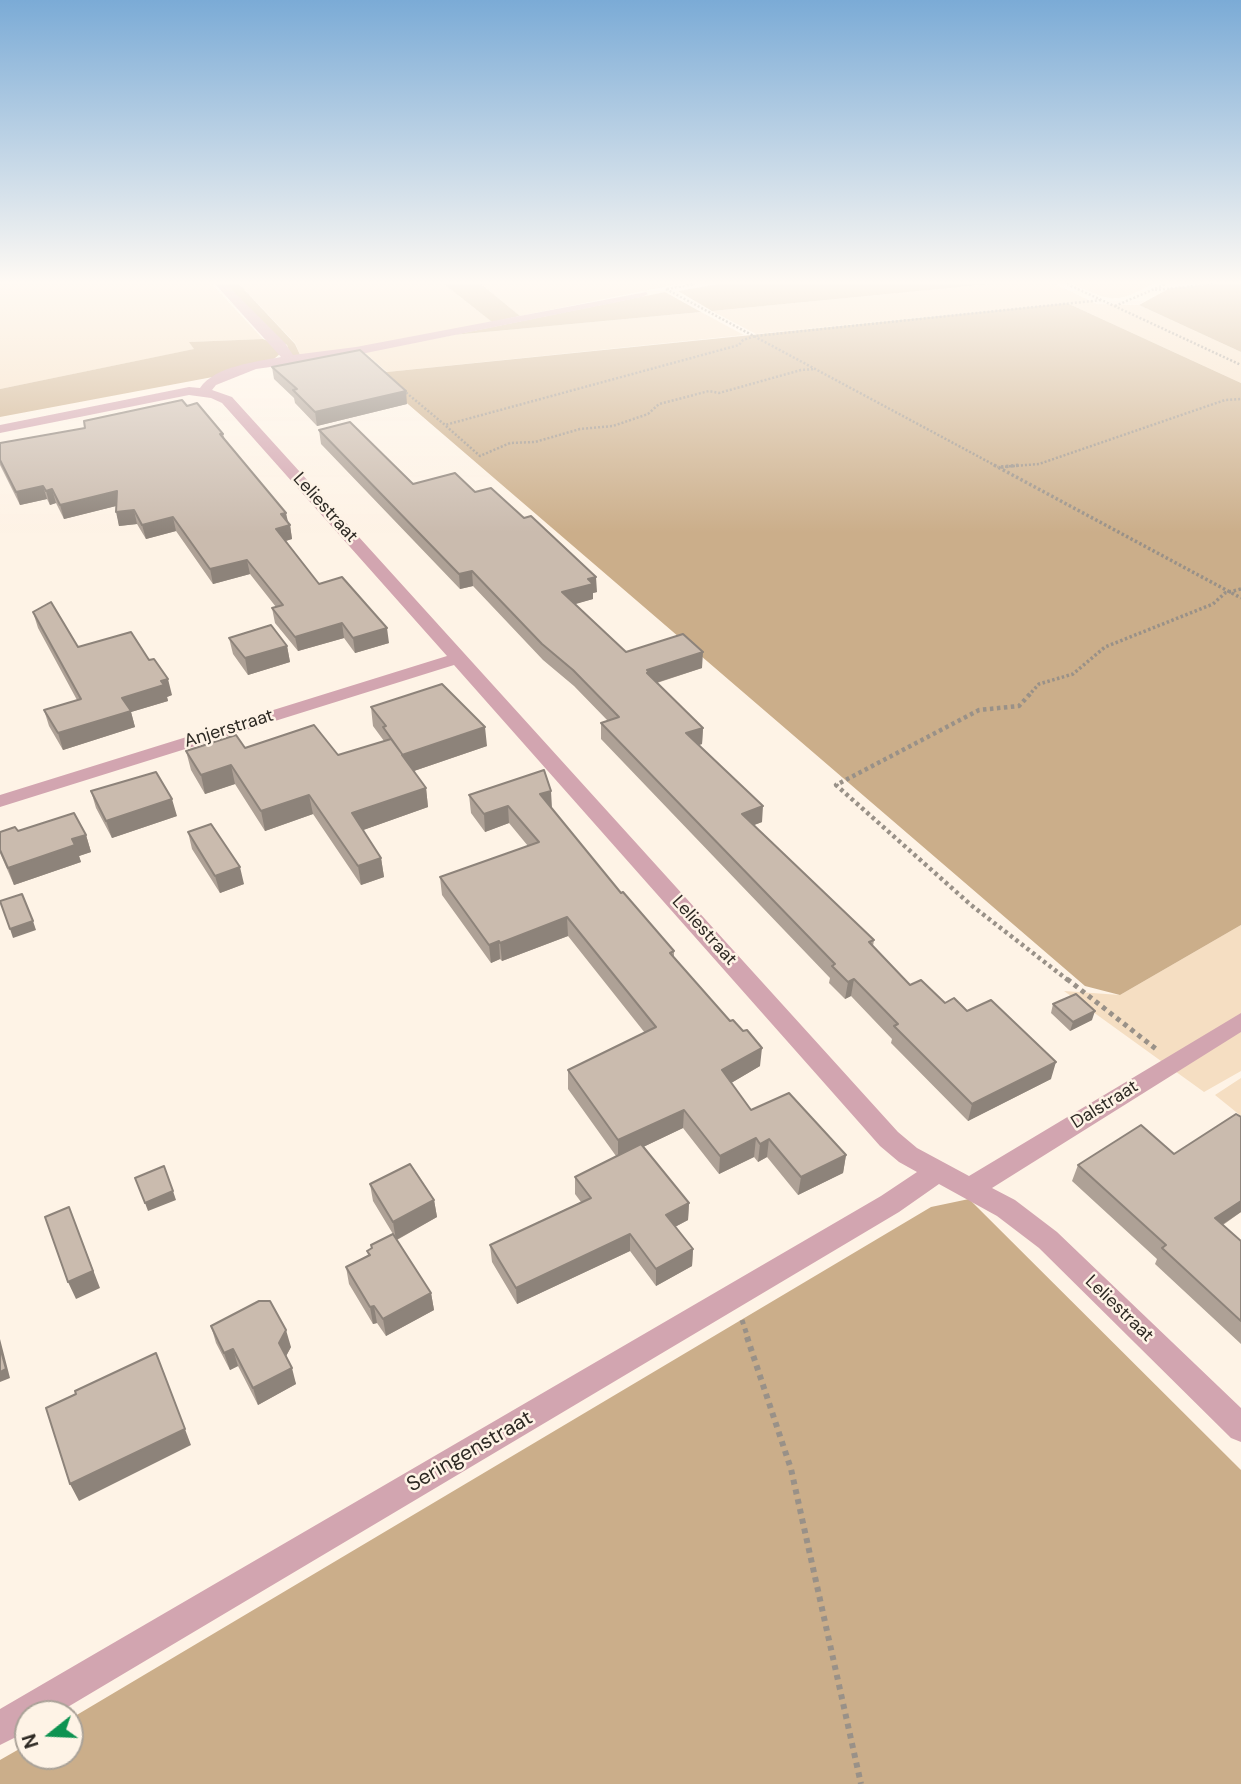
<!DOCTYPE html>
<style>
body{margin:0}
#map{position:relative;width:1241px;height:1784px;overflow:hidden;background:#fef3e6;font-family:"DM Sans",sans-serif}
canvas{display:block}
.north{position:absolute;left:14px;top:1700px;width:70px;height:70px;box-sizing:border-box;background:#fef3e6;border:2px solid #aaa298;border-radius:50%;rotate:252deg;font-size:19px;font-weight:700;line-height:28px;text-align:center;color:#2d2923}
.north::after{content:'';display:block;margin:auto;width:24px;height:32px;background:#0e9351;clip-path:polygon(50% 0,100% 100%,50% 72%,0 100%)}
</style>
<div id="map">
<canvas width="1241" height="1784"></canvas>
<div class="north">N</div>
</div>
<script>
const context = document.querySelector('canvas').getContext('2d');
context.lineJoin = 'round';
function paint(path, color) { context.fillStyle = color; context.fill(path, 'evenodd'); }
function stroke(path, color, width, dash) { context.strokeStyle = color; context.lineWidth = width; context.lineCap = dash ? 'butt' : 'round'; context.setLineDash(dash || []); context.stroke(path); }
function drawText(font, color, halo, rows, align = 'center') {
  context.font = font + ' "DM Sans",sans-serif'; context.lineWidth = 5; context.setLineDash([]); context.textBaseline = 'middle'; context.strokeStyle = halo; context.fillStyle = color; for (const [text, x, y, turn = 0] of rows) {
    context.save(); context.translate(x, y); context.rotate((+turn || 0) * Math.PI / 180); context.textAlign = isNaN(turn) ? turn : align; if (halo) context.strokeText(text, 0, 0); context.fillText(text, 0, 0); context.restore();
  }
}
const green = new Path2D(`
 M0 284H212L263 339 190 342 195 349 0 389Z
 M239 284H444L492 322 352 350 301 357 295 343Z
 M481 284H678L520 316Z
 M991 284H1055L1097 304 1139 305 1241 352V383L1067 303 756 334 712 311Z
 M1072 284H1153C1113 305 1112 301 1072 284Z
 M701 312 744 335 387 372 364 352 453 335Z
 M1241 925V1071L1204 1092 1064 991 1120 995Z
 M1241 1078V1116L1215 1095Z`);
const forest = new Path2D(`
 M224 284H239L295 344 301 357H291L287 345C261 329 241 308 224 284Z
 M444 284H481L520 316 492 322Z
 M719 284H991L712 311 678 291Z
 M1217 284H1241V352L1139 305 1170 288Z
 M665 292 701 312 453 335Z
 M1067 303 1241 383V925L1120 995 1085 986 366 368 387 372Z
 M263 339 278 345 282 352 274 359 218 376 0 417V389L194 349 189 342Z
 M969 1199 1241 1470V1784H0V1760L28 1744V1756H70V1719L931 1207Z`);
const pathFar4 = new Path2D(`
 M1067 284 1241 365
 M666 289 998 467
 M667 289 695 284
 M1155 290 1215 284
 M1115 306 1166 284
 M403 390 445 425 739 345 743 340 755 336 1102 300
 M446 426 480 456 510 443 535 442 580 429 613 426 648 414 659 404 709 391 719 393 801 370 815 369
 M1001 467 1039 464 1225 400 1241 399`);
const pathFar3 = new Path2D(`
 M994 465 1241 598
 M1001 467 1020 465
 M1028 696 1039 684 1073 674 1105 647 1213 604 1225 593 1241 589`);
const pathFar2 = new Path2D(`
 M1030 694 1019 706 979 710 836 785 971 905 1069 981`);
const pathFar1 = new Path2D(`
 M1067 979 1156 1049
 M742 1320 748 1338`);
const path = new Path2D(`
 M747 1337 791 1469 861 1784`);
const minor = new Path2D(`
 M215 284H226L285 343 293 355 356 347 646 292 648 294 642 297 356 355 256 369 216 385 212 390 232 397 898 1132 917 1148 969 1176 1241 1013V1032L992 1188 1015 1200 1057 1232 1241 1408V1442L1231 1438 1039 1248 997 1216 939 1184 899 1212 56 1714H28V1731L0 1745V1709L881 1196 917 1172 899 1162 880 1146 454 665 0 807V795L447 656 222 403 211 398 189 395 0 433V425L189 387 200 388C215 366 256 362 281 357Z`);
const wall = new Path2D(`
 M272 367 407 404 317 426 295 403 294 398 274 379Z
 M187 406 223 434 225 440 290 525 292 539 286 541 319 584 389 643 355 653 344 638 298 651 275 623 272 608 276 607 250 574 213 584 176 531 146 539 137 524 119 526 116 506 64 519 56 503 50 505 47 499 20 505 0 465V443L85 428Z
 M319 430 413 484 475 492 597 592 593 593V599L574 604 626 652 702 668 657 683 703 728 702 744 699 745 762 822 754 825 874 940 873 946 910 985 945 1003 967 1011 1051 1079 968 1121 891 1043 892 1039 851 996 845 999 829 983 830 978 601 739V723L608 721 574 686 543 660 473 586 460 589 321 444Z
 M33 612 78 647 172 695 167 697 168 701 131 712 135 727 63 750 49 726 44 710 77 700 38 628Z
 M229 638 287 646 290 662 248 675 233 654Z
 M371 707 487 746 414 771 426 788 428 807 363 830 381 858 384 877 361 885 313 814 265 831 235 784 205 794 191 770 186 751 245 748 338 755 384 741 373 726Z
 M91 791 177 816 112 838 96 808Z
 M469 795 551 808 621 893 674 951V957L760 1066 731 1083 751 1110 846 1155 843 1173 798 1195 767 1157 758 1162 754 1157 719 1174 683 1128 643 1147 689 1203 688 1220 675 1227 693 1249 692 1266 656 1286 630 1251 517 1304 492 1262 490 1245 581 1202 575 1194V1177L616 1156 568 1089V1070L645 1033 568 936 502 961 500 959 491 963 442 895 440 877 528 846 509 823 485 832 471 813Z
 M0 832 86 835 91 852 79 856 81 862 14 885 0 853Z
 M188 832 244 884 220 893 192 849Z
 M1053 1004 1092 1020 1070 1031 1051 1013Z
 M1241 1117V1212L1223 1225 1241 1241V1344L1155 1264 1157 1259 1072 1181 1078 1165 1174 1154Z
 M370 1184 434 1200 437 1217 397 1240 431 1293 434 1310 386 1336 377 1323 373 1324 349 1284 346 1267 368 1255 367 1251 371 1249V1245L393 1234 373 1201Z
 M211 1326 291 1347 286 1356 296 1384 258 1405 238 1366 230 1370 216 1343Z`);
const shadedWall = new Path2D(`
 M406 391 407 404 317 426 315 412Z
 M43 486 47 499 20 505 16 492Z
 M52 489 56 503 50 505 46 491Z
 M117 491 120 505 64 519 60 505Z
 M134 510 137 524 119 526 116 512Z
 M286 513 289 526 290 525 292 539 278 543 276 529 281 514Z
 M173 517 176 531 146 539 142 525Z
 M247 560 250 574 213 584 210 569Z
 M472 571 473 586 460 589 459 574Z
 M596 577 597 592 593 593V599L562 608V592L588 579Z
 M342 623 344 638 298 651 295 637Z
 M387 628 389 643 355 653 353 638Z
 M287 646 290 662 248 675 245 658Z
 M703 652 702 668 649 685V688L647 670Z
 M168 679 172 695 167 697 168 701 131 712 135 727 63 750 58 733 122 698Z
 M485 727 487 746 405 774 402 755Z
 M703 728 702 744 686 749V733Z
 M231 765 235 784 205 794 201 775Z
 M426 788 428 807 355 833 352 813Z
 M551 791 552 808 540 794Z
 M309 795 313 814 265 831 261 811Z
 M172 799 177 816 112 838 106 821Z
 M508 806 509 823 485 832 484 814Z
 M763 806 762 822 741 830 742 814Z
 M86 835 91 852 79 856 81 862 14 885 8 868 72 839Z
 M381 858 384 877 361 885 358 866Z
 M240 867 244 884 220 893 215 876Z
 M567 917 568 936 502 961 500 943Z
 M33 921 36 930 13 938 10 929Z
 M499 941 500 959 491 963 489 945Z
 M854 979 851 996 845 999 848 982Z
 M1095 1011 1092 1020 1070 1031 1073 1022Z
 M762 1048 760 1066 721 1089 722 1070Z
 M1056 1062 1051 1079 968 1121 972 1104Z
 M684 1110 683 1128 618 1159V1140Z
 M756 1138 754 1157 719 1174 720 1156Z
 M769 1139 767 1157 758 1162 760 1144Z
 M846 1155 843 1173 798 1195 801 1177Z
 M173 1191 176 1200 148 1211 145 1203Z
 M434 1200 437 1217 396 1240 393 1222Z
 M1241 1201V1212L1208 1234 1215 1218Z
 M689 1203 688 1220 665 1232 666 1215Z
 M69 1207 100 1288 76 1299 68 1282Z
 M630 1234V1251L517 1304 516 1288Z
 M693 1249 692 1266 656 1286V1269Z
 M431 1293 434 1310 386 1336 383 1319Z
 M374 1306 377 1323 373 1324 370 1307Z
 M286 1330 291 1347 284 1360 279 1343Z
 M0 1339 10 1378 0 1382Z
 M233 1349 238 1366 230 1370 224 1353Z
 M156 1353 191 1445 79 1501 70 1484Z
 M292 1368 296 1384 258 1405 253 1388Z`);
const building = new Path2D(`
 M360 350 406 391 315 412 293 390 297 389 272 367Z
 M182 400 187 406 197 403 223 434H220L286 513 281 514 290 525 276 529 319 584 342 577 387 628 353 638 342 623 295 637 272 608 283 605 247 560 210 569 173 517 142 525 134 510 116 512 117 491 60 505 52 489 46 491 43 486 16 492 0 460V443L85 428 84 421Z
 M350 422 413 484 455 473 475 492 491 488 524 518 531 516 596 577 588 579 593 584 562 592 626 652 683 634 703 652 647 670 649 672 647 673 703 728 686 733 763 806 742 814 874 940 869 942 910 985 921 980 945 1003 954 998 967 1011 991 1000 1056 1062 972 1104 894 1026 898 1024 854 979 848 982 832 966 835 964 601 723 619 717 573 670 542 644 472 571 459 574 319 430Z
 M51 602 78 647 131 632 149 660 154 659 168 679 161 681 164 685 122 698 131 711 58 733 44 710 81 699 33 612Z
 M271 625 287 646 245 658 229 638Z
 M442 684 485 727 402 755 426 788 352 813 381 858 358 866 309 795 261 811 231 765 201 775 186 751 236 735 245 748 314 725 338 755 391 739 402 754 383 727 386 726 371 707Z
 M544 770 551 791 540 794 621 893 623 892 674 951 670 953 730 1021 733 1020 743 1031 747 1030 762 1048 722 1070 751 1110 789 1093 846 1155 801 1177 769 1139 760 1144 756 1138 720 1156 684 1110 618 1140 568 1070 656 1027 567 917 500 943 499 941 489 945 440 877 539 842 508 806 484 814 469 795Z
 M156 772 172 799 106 821 91 791Z
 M74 813 86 835 72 839 75 845 8 868 0 850V832L15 827 18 831Z
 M211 824 240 867 215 876 188 832Z
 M22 894 33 921 10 929 0 901Z
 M1076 994 1095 1011 1073 1022 1053 1004Z
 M1236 1114 1241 1117V1201L1215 1218 1241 1241V1321L1162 1248 1166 1245 1078 1165 1141 1125 1174 1154Z
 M641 1144 689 1203 666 1215 693 1249 656 1269 630 1234 516 1288 490 1245 591 1198 575 1177Z
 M410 1164 434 1200 393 1222 370 1184Z
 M164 1166 173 1191 145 1203 135 1178Z
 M69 1207 93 1271 68 1282 45 1217Z
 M393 1234 431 1293 383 1319 374 1306 370 1307 346 1267 370 1255 367 1251 372 1248 371 1245Z
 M259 1301H270L286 1330 279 1343 292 1368 253 1388 233 1349 224 1353 211 1326Z
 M0 1347 6 1369 0 1372Z
 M156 1353 185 1429 70 1484 46 1408 76 1394 75 1391Z`);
const streetNames = [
 ["Leliestraat",325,508,48],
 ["Anjerstraat",229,729,-17],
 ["Leliestraat",704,931,48],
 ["Dalstraat",1105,1105,-32],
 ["Leliestraat",1119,1309,44]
];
const nearStreetnames = [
 ["Seringenstraat",470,1452,-30]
];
paint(green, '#f5dec2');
paint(forest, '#cbae8a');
stroke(pathFar4, '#999188', 2.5, [2, 2]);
stroke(pathFar3, '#999188', 3.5, [2.5, 2.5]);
stroke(pathFar2, '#999188', 4.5, [3.5, 3.5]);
stroke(pathFar1, '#999188', 5, [4.5, 4.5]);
stroke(path, '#999188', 6, [5, 5]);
paint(minor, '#d2a5b0');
paint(wall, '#aea196');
paint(shadedWall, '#8d837a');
paint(building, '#cabbae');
stroke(building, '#8d837a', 2);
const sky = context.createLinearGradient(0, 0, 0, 533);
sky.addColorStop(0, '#7babd6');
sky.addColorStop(0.53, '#fffaf4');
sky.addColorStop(1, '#fffaf400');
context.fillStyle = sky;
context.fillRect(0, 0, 1241, 533);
drawText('18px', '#2d2923', '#fef3e6', streetNames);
drawText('21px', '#2d2923', '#fef3e6', nearStreetnames);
</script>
